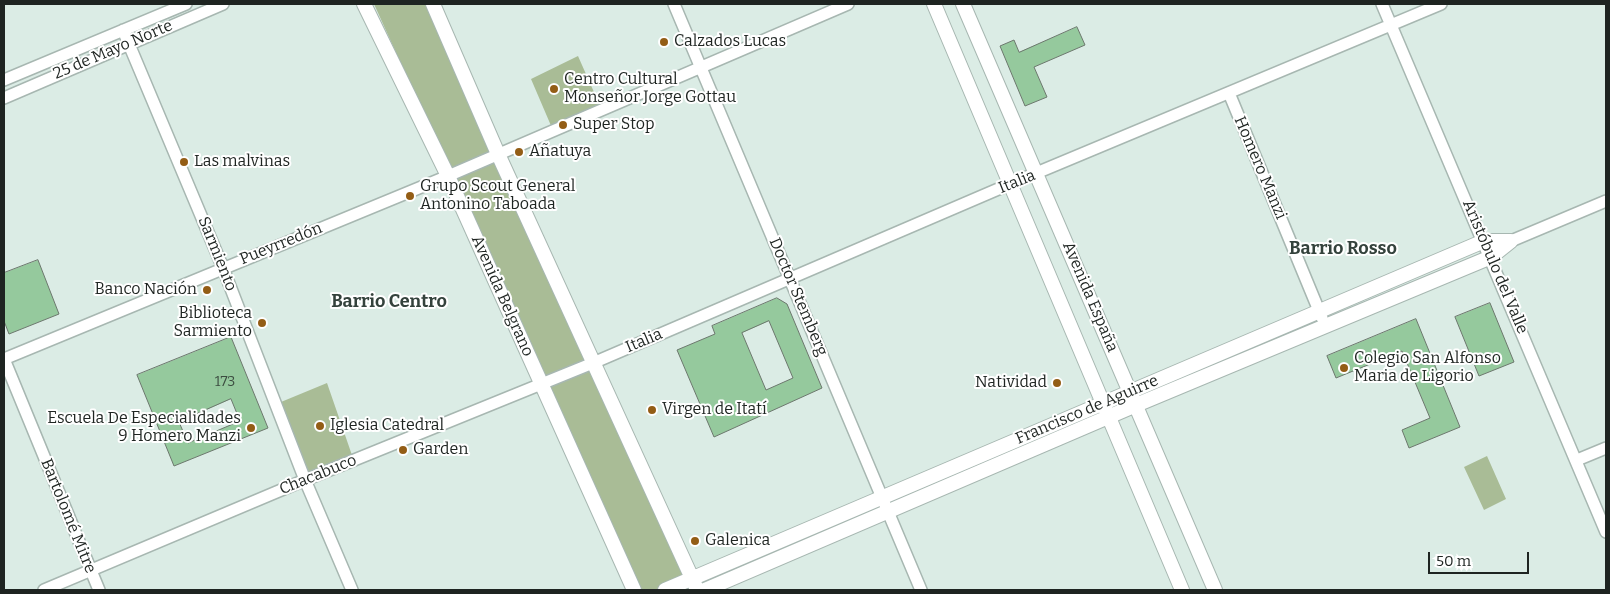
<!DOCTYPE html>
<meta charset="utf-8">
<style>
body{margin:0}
#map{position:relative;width:1610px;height:594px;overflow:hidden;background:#dbece5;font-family:Bitter,serif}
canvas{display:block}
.frame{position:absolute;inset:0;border:5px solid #1e2421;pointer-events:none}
.scale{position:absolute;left:1428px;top:552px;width:101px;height:22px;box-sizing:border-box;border:2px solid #1e2421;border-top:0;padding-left:6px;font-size:15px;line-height:18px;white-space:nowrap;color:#1e2421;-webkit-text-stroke:4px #fff;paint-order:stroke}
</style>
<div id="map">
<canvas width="1610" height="594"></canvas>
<div class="frame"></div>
<div class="scale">50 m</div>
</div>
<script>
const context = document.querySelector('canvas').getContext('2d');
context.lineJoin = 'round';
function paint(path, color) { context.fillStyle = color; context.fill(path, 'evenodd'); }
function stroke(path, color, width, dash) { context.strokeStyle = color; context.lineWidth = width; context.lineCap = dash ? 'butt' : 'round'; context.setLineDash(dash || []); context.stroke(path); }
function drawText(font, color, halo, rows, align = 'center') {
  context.font = font + ' Bitter,serif'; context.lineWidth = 4; context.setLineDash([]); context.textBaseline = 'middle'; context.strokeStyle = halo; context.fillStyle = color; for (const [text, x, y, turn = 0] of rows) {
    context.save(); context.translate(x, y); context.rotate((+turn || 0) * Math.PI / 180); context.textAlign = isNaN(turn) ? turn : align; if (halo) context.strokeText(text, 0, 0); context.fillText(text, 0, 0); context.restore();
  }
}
const green = new Path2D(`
 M374 4H429L693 590H639Z
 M578 56 601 108 552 128 531 79Z
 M327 383 354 461 311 480 281 402Z
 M1487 456 1506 499 1484 510 1464 467Z`);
const building = new Path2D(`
 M1077 27 1085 45 1034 67 1047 97 1025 106 1000 46 1014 40 1019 52Z
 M38 260 59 314 9 334 4 321V273Z
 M777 298 787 304 822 388 714 437 677 350 715 334 712 326ZM769 321 793 378 766 390 742 333Z
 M1490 303 1514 362 1479 376 1455 317Z
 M1416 319 1460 427 1409 448 1402 430 1430 418 1402 351 1336 378 1327 356Z
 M231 337 268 428 174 466 137 375ZM231 399 240 421 188 443 179 422Z`);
const minor = new Path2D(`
 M674 4 921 590
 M1382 4 1606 532
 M123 30 223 268 305 480 352 590
 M4 80 186 4
 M1229 93 1322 318
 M4 98 223 4
 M1511 241 1606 201
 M4 359 448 176 848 4
 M4 359 99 590
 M1577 460 1606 448
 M44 590 305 480 593 363 1010 184 1441 4`);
const tertiary = new Path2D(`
 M364 4 448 176 634 590
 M433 4 498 154 696 587
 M934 4 1182 590
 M963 4 1215 590
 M665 590 1484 241H1511L1491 257 1136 405 705 590`);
const markers = [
 [664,42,5,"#935d15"],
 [554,89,5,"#935d15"],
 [563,125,5,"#935d15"],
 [519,152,5,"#935d15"],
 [184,162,5,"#935d15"],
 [410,196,5,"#935d15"],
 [207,290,5,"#935d15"],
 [262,323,5,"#935d15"],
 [1344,368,5,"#935d15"],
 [1057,383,5,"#935d15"],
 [652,410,5,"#935d15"],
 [320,426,5,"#935d15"],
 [251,428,5,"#935d15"],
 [403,450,5,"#935d15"],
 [695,541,5,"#935d15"]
];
const numberNames = [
 ["173",225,382]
];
const poiNames = [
 ["Calzados Lucas",674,42],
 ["Centro Cultural",564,80],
 ["Monseñor Jorge Gottau",564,98],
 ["Super Stop",573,125],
 ["Añatuya",529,152],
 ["Las malvinas",194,162],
 ["Grupo Scout General",420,187],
 ["Antonino Taboada",420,205],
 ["Banco Nación",197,290,"right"],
 ["Biblioteca",252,314,"right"],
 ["Sarmiento",252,332,"right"],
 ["Colegio San Alfonso",1354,359],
 ["Maria de Ligorio",1354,377],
 ["Natividad",1047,383,"right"],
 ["Virgen de Itatí",662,410],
 ["Escuela De Especialidades",241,419,"right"],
 ["9 Homero Manzi",241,437,"right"],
 ["Iglesia Catedral",330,426],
 ["Garden",413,450],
 ["Galenica",705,541]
];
const streetNames = [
 ["25 de Mayo Norte",113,50,-23],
 ["Homero Manzi",1260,168,67],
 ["Italia",1017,182,-22],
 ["Pueyrredón",281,244,-22],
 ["Sarmiento",217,254,68],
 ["Aristóbulo del Valle",1495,267,67],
 ["Avenida Belgrano",502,296,66],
 ["Doctor Stemberg",798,297,67],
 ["Avenida España",1090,297,67],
 ["Italia",644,341,-23],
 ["Francisco de Aguirre",1087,410,-23],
 ["Chacabuco",318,475,-22],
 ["Bartolomé Mitre",68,516,68]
];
const neighbourhoodNames = [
 ["Barrio Rosso",1343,249],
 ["Barrio Centro",389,302]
];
paint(green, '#a9bc96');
paint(building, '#95c99d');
stroke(building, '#6c776d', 1);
stroke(minor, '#a7b7b1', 14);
stroke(tertiary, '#a7b7b1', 16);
stroke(minor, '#fff', 11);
stroke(tertiary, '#fff', 14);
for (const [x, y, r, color] of markers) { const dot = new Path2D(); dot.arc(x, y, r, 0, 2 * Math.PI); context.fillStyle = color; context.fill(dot); stroke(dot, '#fff', 2); }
drawText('14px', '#3c4d40', null, numberNames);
drawText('16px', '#1e2421', '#fff', poiNames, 'left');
drawText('16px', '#1e2421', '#fff', streetNames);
drawText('bold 18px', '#34423c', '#fff', neighbourhoodNames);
</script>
